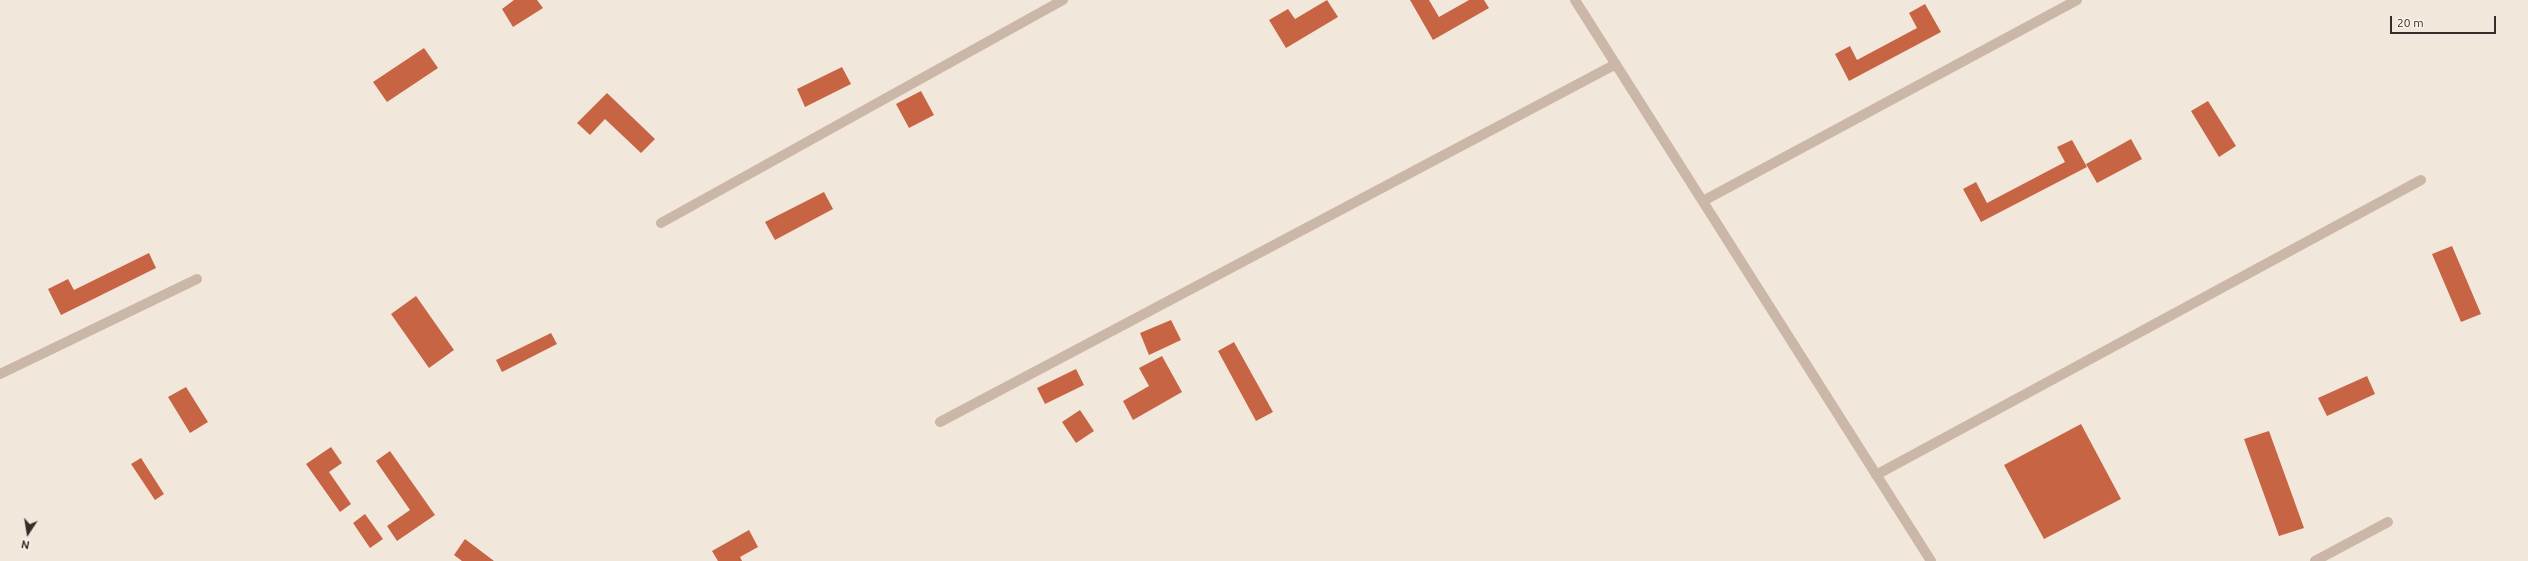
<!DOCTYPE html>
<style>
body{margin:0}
#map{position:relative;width:2528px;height:561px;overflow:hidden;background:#f2e7db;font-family:Ubuntu,sans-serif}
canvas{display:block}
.north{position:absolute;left:8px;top:513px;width:40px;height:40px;-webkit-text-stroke:3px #faf1e8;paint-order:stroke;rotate:192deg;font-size:11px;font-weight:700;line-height:16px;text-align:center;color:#372c28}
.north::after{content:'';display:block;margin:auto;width:14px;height:18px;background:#372c28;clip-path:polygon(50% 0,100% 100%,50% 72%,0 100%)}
.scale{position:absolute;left:2390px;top:16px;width:106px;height:18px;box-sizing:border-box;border:2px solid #372c28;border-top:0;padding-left:5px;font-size:12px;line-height:14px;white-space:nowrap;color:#372c28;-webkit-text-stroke:3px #faf1e8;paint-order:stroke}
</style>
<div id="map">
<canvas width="2528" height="561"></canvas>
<div class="north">N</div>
<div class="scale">20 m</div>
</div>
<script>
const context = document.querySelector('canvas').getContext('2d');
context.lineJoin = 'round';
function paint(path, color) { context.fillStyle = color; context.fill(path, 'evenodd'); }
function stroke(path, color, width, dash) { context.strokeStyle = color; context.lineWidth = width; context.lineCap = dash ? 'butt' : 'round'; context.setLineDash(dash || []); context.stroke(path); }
const building = new Path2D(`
 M514 0H537L543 8 513 27 502 9Z
 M1327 0 1338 17 1286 48 1269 20 1288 9 1295 19Z
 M1410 0H1429L1439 17 1469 0H1484L1489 8 1433 40Z
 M1925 4 1941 32 1849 81 1835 54 1850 46 1857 60 1917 28 1909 13Z
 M424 48 438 68 387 102 373 82Z
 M842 67 851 84 805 107 797 89Z
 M921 91 934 115 909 128 896 104Z
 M607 93 655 139 641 153 605 119 590 135 577 123Z
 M2208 101 2236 146 2219 157 2191 111Z
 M2131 139 2142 159 2097 183 2086 164Z
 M2072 140 2087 167 1981 222 1963 189 1976 182 1987 203 2065 162 2057 147Z
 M824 192 833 209 775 240 765 222Z
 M2452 246 2481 314 2461 322 2432 254Z
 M149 253 156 268 61 315 48 289 68 279 74 290Z
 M416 296 454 350 429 368 391 314Z
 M1171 320 1181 340 1149 355 1140 333Z
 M551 333 557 344 502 372 496 360Z
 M1234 342 1273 412 1256 421 1218 351Z
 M1162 356 1182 392 1133 420 1123 401 1149 386 1139 368Z
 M1076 369 1084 385 1045 404 1037 388Z
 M2367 376 2375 394 2327 416 2318 398Z
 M186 387 208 422 190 433 168 397Z
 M1080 410 1094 431 1076 443 1062 422Z
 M2081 424 2121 499 2044 539 2004 465Z
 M2269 431 2304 528 2279 536 2244 439Z
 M331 447 342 463 329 472 351 504 340 512 306 464Z
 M390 451 435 515 397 541 387 526 410 510 376 461Z
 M141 458 164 494 155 500 131 464Z
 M365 514 383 539 370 548 353 523Z
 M749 530 758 547 740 557 742 561H718L712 551Z
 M465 539 494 561H462L454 555Z`);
const minor = new Path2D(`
 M1575 0 1931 561
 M1703 201 2077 0
 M661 223 1063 0
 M0 374 197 279
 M940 422 1616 64
 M1876 475 2421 180
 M2315 561 2388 522`);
paint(building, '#c76444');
stroke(minor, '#cab7a7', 10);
</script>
